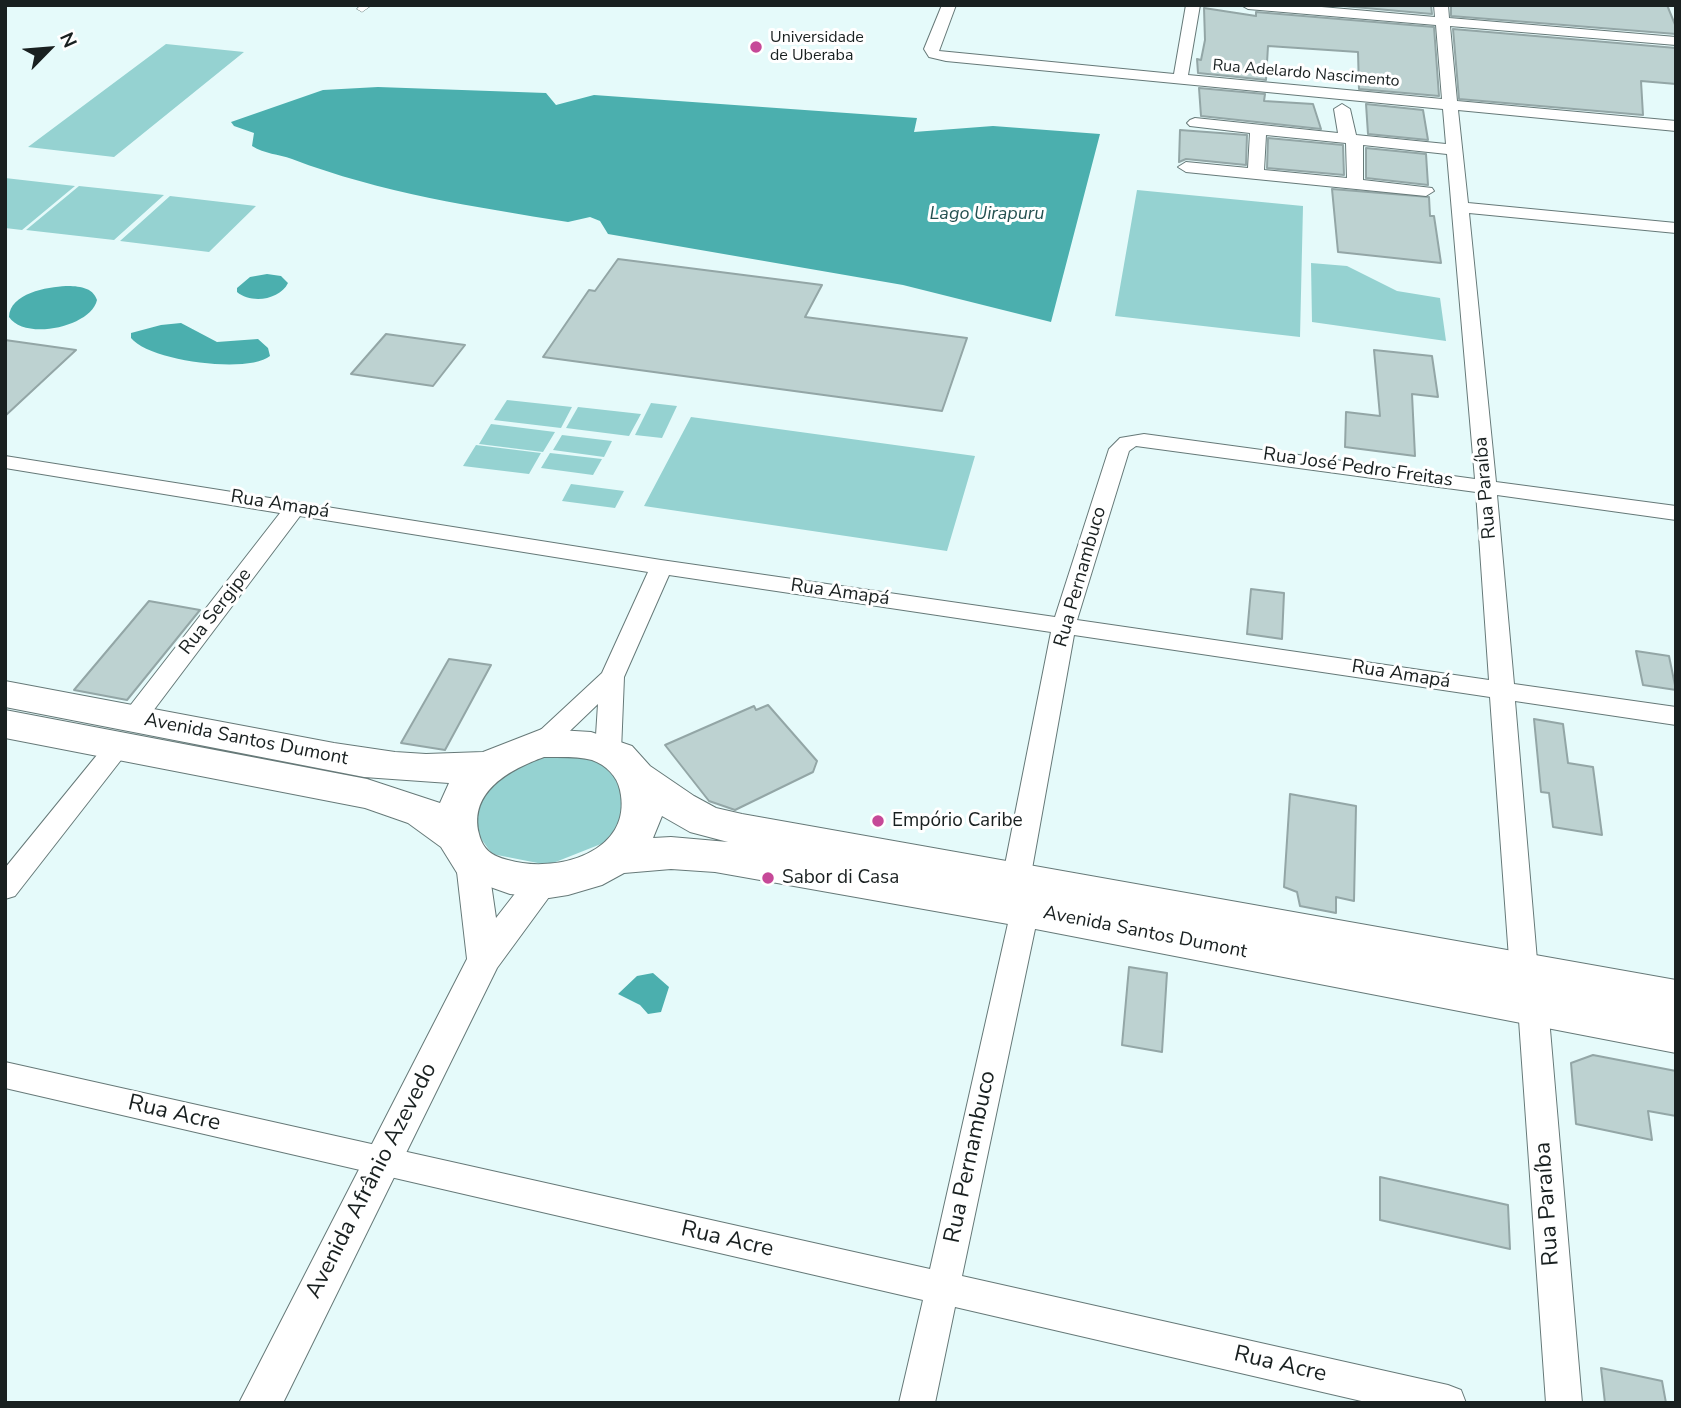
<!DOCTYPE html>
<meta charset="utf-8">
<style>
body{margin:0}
#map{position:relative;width:1681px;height:1408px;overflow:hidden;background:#e5fafa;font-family:"Nunito Sans",sans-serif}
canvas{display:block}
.frame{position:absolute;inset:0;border:7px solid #192020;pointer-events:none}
.north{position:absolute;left:14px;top:14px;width:70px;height:70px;-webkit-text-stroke:5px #fff;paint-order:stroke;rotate:65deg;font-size:19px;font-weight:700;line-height:28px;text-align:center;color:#192020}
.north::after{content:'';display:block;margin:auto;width:24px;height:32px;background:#192020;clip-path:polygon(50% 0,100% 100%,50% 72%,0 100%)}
</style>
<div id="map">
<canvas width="1681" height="1408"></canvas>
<div class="frame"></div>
<div class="north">N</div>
</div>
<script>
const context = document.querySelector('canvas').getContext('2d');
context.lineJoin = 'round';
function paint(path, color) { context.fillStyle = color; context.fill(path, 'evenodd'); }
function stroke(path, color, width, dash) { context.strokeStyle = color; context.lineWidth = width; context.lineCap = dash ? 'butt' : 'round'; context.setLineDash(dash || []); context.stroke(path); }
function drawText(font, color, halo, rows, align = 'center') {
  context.font = font + ' "Nunito Sans",sans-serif'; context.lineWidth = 6; context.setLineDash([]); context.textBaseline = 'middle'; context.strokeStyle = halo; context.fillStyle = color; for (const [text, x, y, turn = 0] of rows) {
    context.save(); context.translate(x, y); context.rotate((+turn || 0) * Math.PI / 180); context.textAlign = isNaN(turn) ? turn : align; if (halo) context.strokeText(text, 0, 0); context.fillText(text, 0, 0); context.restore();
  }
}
const green = new Path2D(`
 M166 44 244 52 114 157 28 147Z
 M5 178 75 186 22 230 5 228Z
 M79 186 164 195 114 240 26 230Z
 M1137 190 1303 206 1300 337 1115 316Z
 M170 196 256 206 209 252 120 241Z
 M1311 263 1347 266 1397 291 1440 298 1446 341 1312 322Z
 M507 400 572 407 561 428 494 420Z
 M651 403 677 406 662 438 635 435Z
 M578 407 641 414 629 436 566 428Z
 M691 417 975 456 947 551 644 506Z
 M491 424 555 432 543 452 479 444Z
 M562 435 612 441 604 457 553 450Z
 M476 445 541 453 529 474 463 466Z
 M550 453 602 459 593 475 541 468Z
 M571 484 624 491 615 508 562 501Z
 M551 749 605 758 628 789V817L606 842 548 865 492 854 472 826 475 790Z`);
const water = new Path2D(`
 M378 87 546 93 556 105 594 95 917 118 914 132 993 126 1100 134 1051 322 903 285 608 234 600 221 590 217 568 222C475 207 381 193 292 159 278 154 265 154 252 146L254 133 234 126 231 122 323 90Z
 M267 274 281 276 288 283C280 300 251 304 237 292V288L250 277Z
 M66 286C78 286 93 287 97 300 91 327 25 341 9 317 10 293 47 287 66 286Z
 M181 323 217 342 258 339 268 348 270 356C248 374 149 361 131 338V333L161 325Z
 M653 973 669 987 661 1012 648 1014 640 1005 618 994 637 976Z`);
const building = new Path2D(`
 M1332 5H1431L1432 14Z
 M1451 5H1667L1676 27V34L1451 16Z
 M1204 8 1256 16V12L1434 27 1439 96 1359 89 1358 52 1268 46 1266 80 1198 73 1197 59 1201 60 1205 40Z
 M1453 29 1676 48V84L1641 81 1643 115 1459 99Z
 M1199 88 1265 94 1264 101 1313 104 1321 129 1201 116Z
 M1366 104 1423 110 1428 140 1368 134Z
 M1180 130 1247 135 1246 165 1186 159 1179 162Z
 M1268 138 1343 145 1344 175 1267 168Z
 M1366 148 1426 154 1428 185 1366 178Z
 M1332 189 1429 197 1430 216H1434L1441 263 1338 252Z
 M618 259 822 285 805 317 967 338 942 411 543 357 589 290 595 291Z
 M386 334 465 345 433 386 351 374Z
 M5 340 76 350 5 416Z
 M1374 350 1432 356 1438 397 1412 394 1415 456 1345 447 1346 412 1380 416Z
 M1251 589 1284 593 1282 639 1247 634Z
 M149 601 200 610 127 700 74 690Z
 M1636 651 1669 656 1676 690 1643 685Z
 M449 659 491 665 445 750 401 743Z
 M768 705 817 761 813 772 735 810 709 801 665 745 754 706 756 710Z
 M1534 719 1563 724 1568 763 1593 767 1602 835 1553 827 1549 793 1541 792Z
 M1290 794 1356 806 1354 901 1336 897V913L1300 906 1297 892 1284 887Z
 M1129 967 1167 973 1162 1052 1122 1045Z
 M1593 1055 1676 1071V1116L1648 1111 1652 1140 1576 1124 1571 1063Z
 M1380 1177 1508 1205 1510 1249 1380 1220Z
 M1601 1368 1662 1381 1666 1403H1605Z`);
const pedestrian = new Path2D(`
 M361 5H372L362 12 357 9Z`);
const minor = new Path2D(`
 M942 5H956L939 51 1174 74 1186 5H1200L1188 75 1442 99 1436 25 1248 9 1241 5H1299L1435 17 1434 5H1448L1449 18 1676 37V45L1450 26 1457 101 1676 121V131L1458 110 1468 203 1676 223V233L1469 213 1496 482 1676 506V520L1497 495 1514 684 1676 707V725L1515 701 1538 972 1534 980 1524 984 1514 980 1510 972 1490 697 1074 635 1030 880 1026 887 1016 891 1006 887 1002 880 1051 632 669 575 624 677 621 751 617 757 608 760 599 757 595 751 598 704 551 749 542 752 533 749 529 743 533 737 602 673 648 572 300 516 144 723 135 726 126 723 123 717 126 711 280 513 5 468V456L661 560 1055 617 1109 449 1120 438 1144 434 1475 479 1447 154 1363 145V180L1432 188 1434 191 1426 196 1186 172 1178 167 1186 162 1248 168 1250 133 1190 126 1187 123 1190 120 1195 118 1338 133 1334 109 1342 104 1350 109 1356 135 1446 144 1443 109 946 61 929 57 924 49ZM1266 135 1346 143 1347 178 1264 170ZM1136 446 1476 492 1489 680 1077 620 1129 451Z
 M119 736 128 739 132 745 128 751 15 896 5 899V868L110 739Z
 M1025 899 1035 902 1039 910 962 1276 1448 1385 1461 1390 1466 1403H1370L955 1307 935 1403H899L923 1300 5 1088V1062L930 1269 1011 910 1015 902Z
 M1533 994 1543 997 1548 1006 1582 1403H1546L1518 1006 1523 997Z`);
const tertiary = new Path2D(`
 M472 850 484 854 488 863 496 918 531 873 543 869 555 873 560 882 497 968 283 1403H239L467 959 456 863 460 854Z`);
const primary = new Path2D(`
 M5 681 334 743 395 752 426 754 483 752 542 729 591 732 632 746 650 766 694 796 716 808 742 814 1676 980V1053L1025 927 715 872 671 869 624 873 602 885 568 895 549 898 510 894 459 876 441 847 408 823 365 808 5 738V710L367 779 440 803 449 783 364 777 5 707ZM544 757C560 757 578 756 592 760 606 765 617 776 620 790 634 853 555 874 508 860 492 856 483 850 479 834 468 791 511 769 544 757ZM662 816 690 832 728 842 671 837 653 838Z`);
const markers = [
 [756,47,7,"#c64998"],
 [878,821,7,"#c64998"],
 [768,878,7,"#c64998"]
];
const farPoinames = [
 ["Universidade",770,38],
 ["de Uberaba",770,56]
];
const farStreetnames = [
 ["Rua Adelardo Nascimento",1306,74,5]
];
const farWaternames = [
 ["Lago Uirapuru",987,215]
];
const streetNames = [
 ["Rua José Pedro Freitas",1358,468,8],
 ["Rua Paraíba",1486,488,-95],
 ["Rua Amapá",280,505,9],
 ["Rua Pernambuco",1081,577,-74],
 ["Rua Amapá",840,593,8],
 ["Rua Sergipe",216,612,-52],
 ["Rua Amapá",1401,675,9],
 ["Avenida Santos Dumont",246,740,11],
 ["Avenida Santos Dumont",1145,933,11]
];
const poiNames = [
 ["Empório Caribe",892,821],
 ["Sabor di Casa",782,878]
];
const nearStreetnames = [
 ["Rua Acre",174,1114,13],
 ["Rua Pernambuco",971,1157,-78],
 ["Avenida Afrânio Azevedo",372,1181,-63],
 ["Rua Paraíba",1548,1204,-94],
 ["Rua Acre",727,1240,13],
 ["Rua Acre",1280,1365,13]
];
paint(green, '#95d2d1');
paint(water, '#4bafae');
paint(building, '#bdd2d1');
stroke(building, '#93a6a6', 2);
stroke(pedestrian, '#667978', 1);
stroke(minor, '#667978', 2);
stroke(tertiary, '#667978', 2);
stroke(primary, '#667978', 2);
paint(pedestrian, '#fff');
paint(minor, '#fff');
paint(tertiary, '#fff');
paint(primary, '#fff');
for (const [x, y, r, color] of markers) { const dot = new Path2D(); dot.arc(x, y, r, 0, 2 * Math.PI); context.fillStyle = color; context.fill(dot); stroke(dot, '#fff', 2.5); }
drawText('16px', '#192020', '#fff', farPoinames, 'left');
drawText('16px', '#192020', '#fff', farStreetnames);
drawText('italic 18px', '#245050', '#fff', farWaternames);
drawText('19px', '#192020', '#fff', streetNames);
drawText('19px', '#192020', '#fff', poiNames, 'left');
drawText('23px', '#192020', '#fff', nearStreetnames);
</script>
